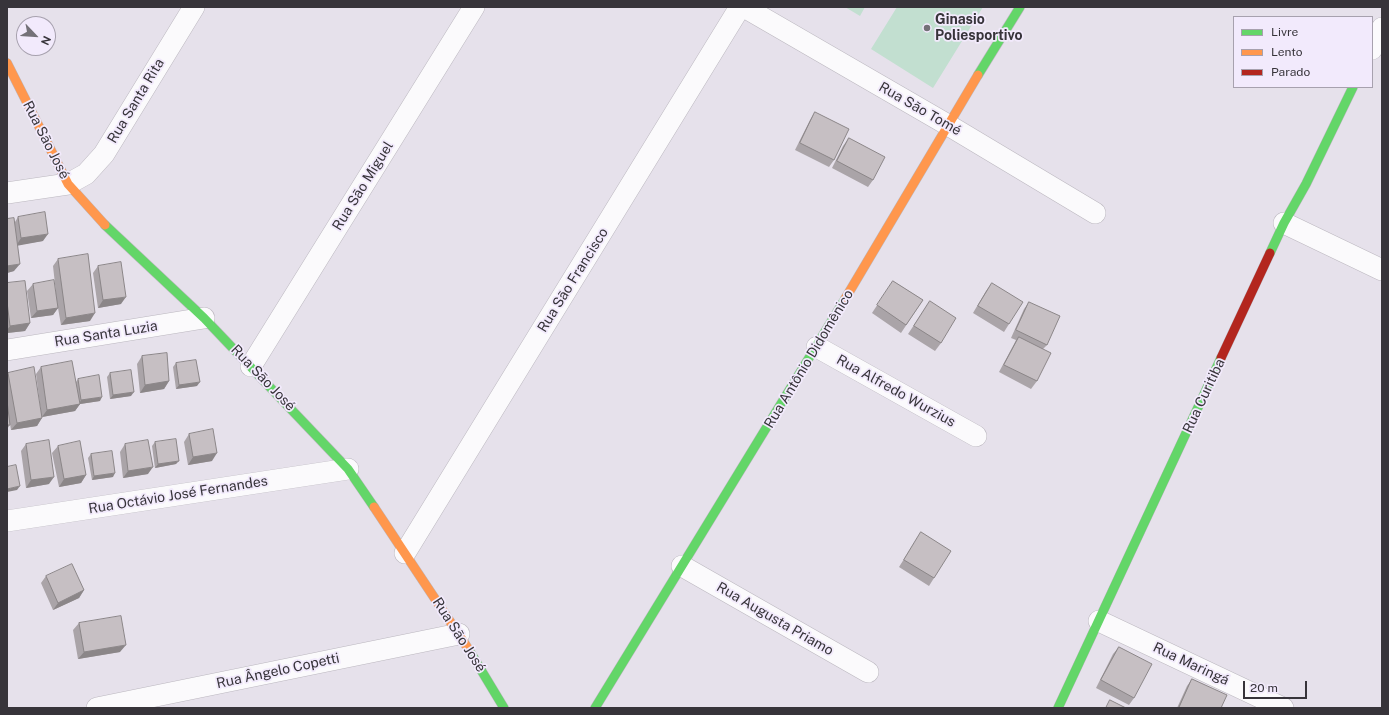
<!DOCTYPE html>
<meta charset="utf-8">
<style>
body{margin:0}
#map{position:relative;width:1389px;height:715px;overflow:hidden;background:#e6e1eb;font-family:"Public Sans",sans-serif}
canvas{display:block}
.frame{position:absolute;inset:0;border:8px solid #37343a;pointer-events:none}
.legend{position:absolute;left:1233px;top:16px;width:140px;height:72px;box-sizing:border-box;background:#f2eafc;border:1px solid #a7a1ae;margin:0;padding:5px 7px;list-style:none;font-size:12px;color:#37343a}
.legend li{display:flex;align-items:center;gap:8px;height:20px}
.legend b{width:20px;border:1px solid #a7a1ae}
.north{position:absolute;left:16px;top:16px;width:40px;height:40px;box-sizing:border-box;background:#f2eafc;border:1px solid #a7a1ae;border-radius:50%;rotate:115deg;font-size:11px;font-weight:700;line-height:16px;text-align:center;color:#37343a}
.north::after{content:'';display:block;margin:auto;width:14px;height:18px;background:#747178;clip-path:polygon(50% 0,100% 100%,50% 72%,0 100%)}
.scale{position:absolute;left:1243px;top:681px;width:64px;height:18px;box-sizing:border-box;border:2px solid #37343a;border-top:0;padding-left:5px;font-size:12px;line-height:14px;white-space:nowrap;color:#37343a;-webkit-text-stroke:3px #f2eafc;paint-order:stroke}
</style>
<div id="map">
<canvas width="1389" height="715"></canvas>
<div class="frame"></div>
<ul class="legend">
<li><b style="height:5px;background:#63d668"></b>Livre</li>
<li><b style="height:5px;background:#ff974d"></b>Lento</li>
<li><b style="height:5px;background:#b3261e"></b>Parado</li>
</ul>
<div class="north">N</div>
<div class="scale">20 m</div>
</div>
<script>
const context = document.querySelector('canvas').getContext('2d');
context.lineJoin = 'round';
function paint(path, color) { context.fillStyle = color; context.fill(path, 'evenodd'); }
function stroke(path, color, width, dash) { context.strokeStyle = color; context.lineWidth = width; context.lineCap = dash ? 'butt' : 'round'; context.setLineDash(dash || []); context.stroke(path); }
function drawText(font, color, halo, rows, align = 'center') {
  context.font = font + ' "Public Sans",sans-serif'; context.lineWidth = 3.5; context.setLineDash([]); context.textBaseline = 'middle'; context.strokeStyle = halo; context.fillStyle = color; for (const [text, x, y, turn = 0] of rows) {
    context.save(); context.translate(x, y); context.rotate((+turn || 0) * Math.PI / 180); context.textAlign = isNaN(turn) ? turn : align; if (halo) context.strokeText(text, 0, 0); context.fillText(text, 0, 0); context.restore();
  }
}
const green = new Path2D(`
 M845 7H865L860 16Z
 M897 7H983L933 88 871 49Z`);
const street = new Path2D(`
 M744 7 948 125 1095 213
 M1372 49 1382 28
 M7 193 68 184 86 174 104 154 194 7
 M1284 223 1382 270
 M817 347 976 436
 M7 350 204 318
 M251 366 474 7
 M7 521 348 469
 M405 553 740 7
 M682 566 868 672
 M1099 621 1283 708
 M97 708 459 634`);
const fast = new Path2D(`
 M978 75 1020 7
 M105 225 204 318 348 469 374 507
 M1270 253 1284 223 1306 184 1353 87
 M469 650 504 708
 M595 708 845 299
 M1058 708 1221 358`);
const slow = new Path2D(`
 M7 63 68 184 105 225
 M845 299 978 75
 M374 507 469 650`);
const jam = new Path2D(`
 M1221 358 1270 253`);
const wall = new Path2D(`
 M815 112 834 160 829 167 795 150 810 120Z
 M849 138 873 180 868 187 832 168 843 146Z
 M18 217 43 241 17 245 14 271 7 273V219L15 222Z
 M58 259 90 321 61 325 58 308 53 315 31 318 27 291 33 284 56 293 53 266Z
 M98 266 121 304 98 308 93 273Z
 M893 281 923 300 901 333 872 313Z
 M7 283 30 323 25 331 7 333Z
 M992 283 1009 324 1004 332 973 313 986 291Z
 M930 301 941 343 935 351 908 334Z
 M1029 302 1047 345 1043 349 1037 381 1031 389 999 372 1014 344 1016 340 1011 338 1024 309Z
 M142 356 169 381 164 389 140 393 137 364Z
 M176 363 197 386 176 389 173 367Z
 M41 367 76 382 78 379 100 401 80 404 75 411 42 417 37 426 11 430 9 418 10 425 7 429V374L8 373 41 412 36 374Z
 M110 373 131 396 110 399 107 377Z
 M189 434 212 461 188 465 184 442Z
 M155 442 176 464 155 468 152 446Z
 M26 444 49 484 26 488 21 451Z
 M125 444 148 474 123 478 120 452Z
 M58 446 86 475 81 483 59 487 52 453Z
 M91 454 113 477 92 480 88 458Z
 M921 532 934 578 929 586 899 567Z
 M46 576 84 590 79 598 53 610 41 583Z
 M79 623 120 652 78 659 73 630Z
 M1119 647 1134 698 1129 705 1096 688 1113 654Z
 M1192 679 1221 708H1177L1187 686Z`);
const shadedWall = new Path2D(`
 M48 234 43 241 16 246 21 238Z
 M20 264 14 271 7 273V266Z
 M126 297 121 304 98 308 103 300Z
 M58 308 53 315 31 318 37 311Z
 M95 313 90 321 61 325 66 318Z
 M30 323 25 331 7 333V330L10 326Z
 M169 381 164 389 140 393 145 385Z
 M200 382 197 386 176 389 179 385Z
 M134 392 131 396 110 399 113 395Z
 M102 397 100 401 80 404 75 411 42 417 47 410 79 404 81 400Z
 M42 418 37 426 11 430 17 423Z
 M217 453 212 461 188 465 193 457Z
 M179 461 176 464 155 468 158 464Z
 M153 467 148 474 123 478 128 471Z
 M115 473 113 477 92 480 94 476Z
 M86 475 81 483 59 487 64 479Z
 M54 477 49 484 26 488 31 480Z
 M20 486 17 490 7 492V489Z
 M84 590 79 598 53 610 58 603Z
 M126 645 120 652 78 659 84 652Z`);
const building = new Path2D(`
 M815 112 849 129 834 160 800 143Z
 M849 138 885 157 873 180 837 161Z
 M45 212 48 234 21 238 18 217Z
 M14 218 20 264 7 266V219Z
 M88 254 95 313 66 318 58 259Z
 M121 262 126 297 103 300 98 266Z
 M54 280 58 308 37 311 33 284Z
 M25 281 30 323 10 326 7 302V283Z
 M893 281 923 300 906 325 877 305Z
 M992 283 1023 302 1009 324 978 306Z
 M930 301 956 318 941 343 914 326Z
 M1029 302 1060 316 1047 345 1016 330Z
 M1019 337 1051 353 1037 381 1004 365Z
 M167 353 169 381 145 385 142 356Z
 M196 360 200 382 179 385 176 363Z
 M72 361 80 404 47 410 41 367Z
 M34 367 42 418 17 423 8 373Z
 M131 370 134 392 113 395 110 373Z
 M99 375 102 397 81 400 78 379Z
 M7 401 10 425H7Z
 M213 429 217 453 193 457 189 434Z
 M176 439 179 461 158 464 155 442Z
 M49 440 54 477 31 480 26 444Z
 M148 440 153 467 128 471 125 444Z
 M80 441 86 475 64 479 58 446Z
 M112 451 115 473 94 476 91 454Z
 M16 465 20 486 7 489V467Z
 M921 532 951 551 934 578 904 560Z
 M72 564 84 590 58 603 46 576Z
 M121 616 126 645 84 652 79 623Z
 M1119 647 1152 664 1134 698 1101 680Z
 M1192 679 1227 695 1221 708H1179Z
 M1110 700 1126 708H1106Z`);
const markers = [
 [927,28,4,"#747178"]
];
const poiNames = [
 ["Ginasio",935,20],
 ["Poliesportivo",935,36]
];
const streetNames = [
 ["Rua Santa Rita",136,101,-59],
 ["Rua São Tomé",920,109,30],
 ["Rua São José",46,140,63],
 ["Rua São Miguel",363,186,-58],
 ["Rua São Francisco",573,280,-58],
 ["Rua Santa Luzia",106,334,-9],
 ["Rua Antônio Didomênico",809,359,-59],
 ["Rua São José",263,378,46],
 ["Rua Alfredo Wurzius",896,391,29],
 ["Rua Curitiba",1204,396,-65],
 ["Rua Octávio José Fernandes",178,495,-9],
 ["Rua Augusta Priamo",775,619,30],
 ["Rua São José",459,635,57],
 ["Rua Maringá",1191,664,25],
 ["Rua Ângelo Copetti",278,671,-12]
];
paint(green, '#c2dfd0');
stroke(street, '#bbb7bf', 22);
stroke(fast, '#bbb7bf', 10);
stroke(slow, '#bbb7bf', 10);
stroke(jam, '#bbb7bf', 10);
stroke(street, '#fbfafc', 21);
stroke(fast, '#63d668', 9);
stroke(slow, '#ff974d', 9);
stroke(jam, '#b3261e', 9);
paint(wall, '#aaa4a8');
paint(shadedWall, '#8b8688');
paint(building, '#c6bfc3');
stroke(building, '#8b8688', 1);
for (const [x, y, r, color] of markers) { const dot = new Path2D(); dot.arc(x, y, r, 0, 2 * Math.PI); context.fillStyle = color; context.fill(dot); stroke(dot, '#f2eafc', 1.5); }
drawText('bold 14px', '#37343a', '#f2eafc', poiNames, 'left');
drawText('14px', '#37343a', '#f2eafc', streetNames);
</script>
